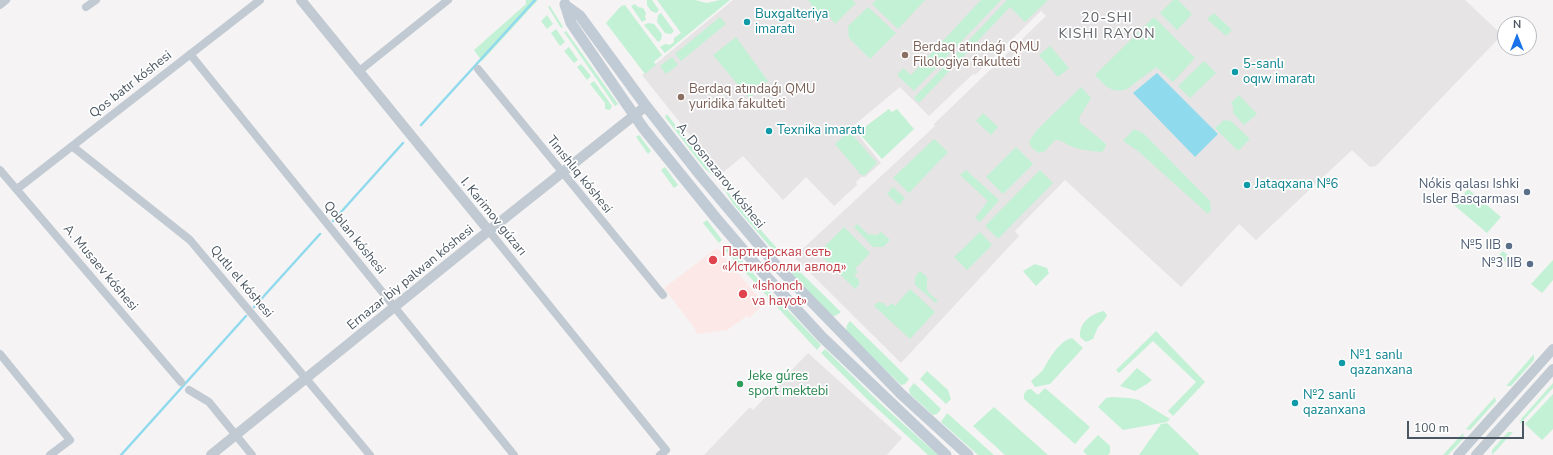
<!DOCTYPE html>
<meta charset="utf-8">
<style>
body{margin:0}
#map{position:relative;width:1553px;height:455px;overflow:hidden;background:#f5f3f3;font-family:"Nunito Sans",sans-serif}
canvas{display:block}
.north{position:absolute;left:1497px;top:16px;width:40px;height:40px;box-sizing:border-box;background:#fff;border:1px solid #b7bbc0;border-radius:50%;rotate:0deg;font-size:11px;font-weight:700;line-height:16px;text-align:center;color:#4a5661}
.north::after{content:'';display:block;margin:auto;width:14px;height:18px;background:#1a73e8;clip-path:polygon(50% 0,100% 100%,50% 72%,0 100%)}
.scale{position:absolute;left:1407px;top:421px;width:117px;height:18px;box-sizing:border-box;border:2px solid #4a5661;border-top:0;padding-left:5px;font-size:12px;line-height:14px;white-space:nowrap;color:#4a5661;-webkit-text-stroke:3px #fff;paint-order:stroke}
</style>
<div id="map">
<canvas width="1553" height="455"></canvas>
<div class="north">N</div>
<div class="scale">100 m</div>
</div>
<script>
const context = document.querySelector('canvas').getContext('2d');
context.lineJoin = 'round';
function paint(path, color) { context.fillStyle = color; context.fill(path, 'evenodd'); }
function stroke(path, color, width, dash) { context.strokeStyle = color; context.lineWidth = width; context.lineCap = dash ? 'butt' : 'round'; context.setLineDash(dash || []); context.stroke(path); }
function drawText(font, color, halo, rows, align = 'center') {
  context.font = font + ' "Nunito Sans",sans-serif'; context.lineWidth = 3.5; context.setLineDash([]); context.textBaseline = 'middle'; context.strokeStyle = halo; context.fillStyle = color; for (const [text, x, y, turn = 0] of rows) {
    context.save(); context.translate(x, y); context.rotate((+turn || 0) * Math.PI / 180); context.textAlign = isNaN(turn) ? turn : align; if (halo) context.strokeText(text, 0, 0); context.fillText(text, 0, 0); context.restore();
  }
}
const education = new Path2D(`
 M733 0H1465L1498 31V39L1376 166 1370 167 1352 150 1256 240 1239 224 1181 287 1065 180 1015 231 1019 236 901 363 794 257 935 126 934 124 1046 16 1041 11 975 75 974 73 929 116 900 87 852 127 881 163 865 177H861L856 182 857 185 834 206 806 177 783 200 743 156 721 174 642 75Z
 M808 353 902 438 887 455H704L750 407 753 410Z`);
const medical = new Path2D(`
 M717 248 764 304 749 318 747 316 727 330 697 334 695 331 696 330 664 288Z`);
const green = new Path2D(`
 M526 0H538L482 61 474 50 526 4Z
 M647 0H652L659 10 656 13 651 11 647 5Z
 M657 0H695L707 3 720 0H730L665 53 660 47 665 44 670 45 674 42V38L681 33Z
 M808 0H852L856 3 835 24 827 13 821 18Z
 M876 0H925L898 29 872 4Z
 M981 0H1001L914 91 897 75 903 68 911 75Z
 M1007 0H1048L1025 22 1010 7 919 103 914 98Z
 M1173 0H1178L1192 14 1177 30 1160 13Z
 M635 4 638 7 643 8 646 13 645 17 646 20 642 22 631 6Z
 M625 5 662 55 654 62 656 65 645 74 606 23 621 6Z
 M550 6 563 27 561 28 548 7Z
 M868 7 896 33 870 59 849 38 848 26Z
 M661 13 674 31 671 34 665 33 657 22 658 15Z
 M1214 13 1232 30 1226 36 1207 19Z
 M547 15 553 24 547 29 541 21Z
 M720 17 726 24 681 61 675 54Z
 M1154 17 1195 58 1173 82 1156 67 1127 89C1111 94 1105 86 1095 75Z
 M648 23 654 24 662 34 661 40 658 42 644 25Z
 M556 29 565 42 560 46 551 33Z
 M566 31 618 104 615 106 564 32Z
 M736 37 768 81 749 98 713 55Z
 M1050 46 1069 68 1058 77 1039 55Z
 M569 47 578 60 574 63 564 51Z
 M672 57 678 65 666 74 660 66Z
 M1204 61 1216 73 1190 98 1178 86Z
 M581 64 591 76 587 80 577 67Z
 M594 81 612 106 610 110 605 109V103L590 84Z
 M1081 87 1091 98 1080 116 1079 122 1106 144 1105 148 1102 152C1096 152 1078 149 1073 147 1065 144 1064 140 1055 140L1045 151 1039 153 1032 148 1029 142 1036 131Z
 M1239 95 1257 114 1244 125 1233 113V106L1231 103Z
 M889 109 892 112 897 109 914 129 882 159 858 132Z
 M983 113 998 127 991 135 976 121Z
 M667 114 715 177 704 168 665 117Z
 M1224 120 1231 121 1250 139 1238 151 1215 128Z
 M1134 129 1143 133 1150 140 1210 201 1211 210 1208 214 1138 151 1123 141Z
 M849 131 877 163 865 175H861L835 144Z
 M639 135 651 151 648 154 636 137Z
 M934 139 948 152 909 193 893 178Z
 M1016 147 1033 164 1003 194 986 177Z
 M665 167 678 185 674 188 661 170Z
 M966 170 999 200 980 222 975 218 988 201 960 175Z
 M1040 170 1053 183 998 239 985 226Z
 M722 186 783 255 780 257 778 256 734 205Z
 M893 187 905 198 899 205 887 194Z
 M1468 189 1501 217 1487 233 1454 205Z
 M707 220 722 240 719 243 703 223Z
 M857 224 868 234 877 235 881 232 890 240 883 247H873L854 227Z
 M844 227 870 253 855 269 858 272 854 275 859 280V285L855 289 818 253Z
 M980 232 992 245 967 270 954 257Z
 M728 247 740 258 759 280 821 345 817 350 734 260 725 250Z
 M1503 251 1519 264 1515 269 1498 256Z
 M1553 260V280L1542 293 1531 284Z
 M790 262 841 312 837 315 831 317 785 266Z
 M1035 264 1047 268 1049 273 1036 286 1023 271Z
 M920 271 927 277V291L938 301 936 303 915 285V277Z
 M910 289 935 312 910 339 874 306 878 302 883 303 888 307 891 303 895 306Z
 M1104 311 1107 315 1105 319 1098 327 1093 339 1086 342 1080 337C1079 322 1091 314 1104 311Z
 M850 321 909 379 905 384 901 385 846 332 847 325Z
 M1156 331 1205 382 1173 416 1168 411 1196 382 1153 341 1119 373 1116 370Z
 M1072 338 1083 348 1050 384 1035 387 1031 381C1035 377 1040 374 1043 370 1049 359 1059 341 1072 338Z
 M825 349 881 404 938 455H928L869 401 821 353Z
 M1534 354V360L1511 386H1506Z
 M1137 368 1152 380 1147 384 1135 391 1120 386Z
 M927 371 948 390 951 399 946 404 920 379Z
 M914 383 941 409 937 414 933 415 910 394 909 389Z
 M1553 383V388L1520 424 1521 419Z
 M1045 388 1090 427 1075 444 1024 399V394L1027 390 1031 389 1038 395Z
 M1553 394V429L1542 440 1525 424Z
 M1112 397 1129 398 1139 400 1170 419 1167 422 1123 430 1098 407 1106 398Z
 M1495 397 1496 401 1470 430 1466 429Z
 M994 407 1048 455H1005L973 426Z
 M947 413 994 455H978L941 422Z
 M1167 423 1199 454V455H1139L1161 424Z
 M1508 432H1513L1492 455V450Z
 M1463 433 1464 438 1448 455H1443Z
 M1098 435 1110 446V453L1108 455H1087L1083 451Z`);
const water = new Path2D(`
 M1157 73 1218 134 1195 157 1133 93Z`);
const stream = new Path2D(`
 M421 125 535 0
 M333 221 403 143
 M254 307 320 234
 M121 455 246 316`);
const minor = new Path2D(`
 M0 5 6 0
 M86 7 96 0
 M190 54 514 455
 M478 69 663 295
 M358 72 448 0
 M72 146 190 240 370 455
 M0 170 181 382
 M17 189 260 0
 M489 231 666 450 660 455
 M0 354 70 440 50 455
 M189 390 209 402 252 455`);
const tertiary = new Path2D(`
 M301 0 489 231
 M211 455 476 241 646 106
 M1458 455 1553 349
 M1476 455 1553 369`);
const secondary = new Path2D(`
 M565 4 571 23 623 99 644 129 716 218 764 274 822 337 946 455
 M565 5 580 16 646 106 701 176 775 264 901 394 968 455`);
const markers = [
 [747,22,4,"#0f9aa8"],
 [905,55,4,"#8d6e63"],
 [1235,72,4,"#0f9aa8"],
 [681,97,4,"#8d6e63"],
 [769,131,4,"#0f9aa8"],
 [1247,185,4,"#0f9aa8"],
 [1527,192,4,"#5c6f8a"],
 [1509,246,4,"#5c6f8a"],
 [713,260,5,"#e0444e"],
 [1530,264,4,"#5c6f8a"],
 [743,294,5,"#e0444e"],
 [1342,363,4,"#0f9aa8"],
 [740,384,4,"#2e9e5b"],
 [1295,403,4,"#0f9aa8"]
];
const cultureNames = [
 ["Buxgalteriya",755,15],
 ["imaratı",755,30],
 ["5-sanlı",1243,65],
 ["oqıw imaratı",1243,80],
 ["Texnika imaratı",777,131],
 ["Jataqxana №6",1255,185],
 ["№1 sanlı",1350,356],
 ["qazanxana",1350,371],
 ["№2 sanli",1303,396],
 ["qazanxana",1303,411]
];
const educationNames = [
 ["Berdaq atındaǵı QMU",913,48],
 ["Filologiya fakulteti",913,63],
 ["Berdaq atındaǵı QMU",689,90],
 ["yuridika fakulteti",689,105]
];
const streetNames = [
 ["Qos batır kóshesi",131,85,-38],
 ["Tınıshlıq kóshesi",579,175,51],
 ["A. Dosnazarov kóshesi",720,176,51],
 ["I. Karimov gúzarı",493,217,51],
 ["Qoblan kóshesi",354,238,51],
 ["A. Musaev kóshesi",100,268,50],
 ["Ernazar biy palwan kóshesi",411,278,-39],
 ["Qutlı el kóshesi",241,282,50]
];
const serviceNames = [
 ["Nókis qalası Ishki",1519,185],
 ["Isler Basqarması",1519,200],
 ["№5 IIB",1501,246],
 ["№3 IIB",1522,264]
];
const healthNames = [
 ["Партнерская сеть",722,253],
 ["«Истикболли авлод»",722,268],
 ["«Ishonch",752,287],
 ["va hayot»",752,302]
];
const leisureNames = [
 ["Jeke gúres",748,377],
 ["sport mektebi",748,392]
];
const neighbourhoodNames = [
 ["20-SHI",1107,19],
 ["KISHI RAYON",1107,35]
];
paint(education, '#e6e4e5');
paint(medical, '#fce8e6');
paint(green, '#c3f1d5');
paint(water, '#90daee');
stroke(stream, '#90daee', 2.5);
stroke(minor, '#c1cad2', 8);
stroke(tertiary, '#c1cad2', 10);
stroke(secondary, '#c1cbd6', 11);
for (const [x, y, r, color] of markers) { const dot = new Path2D(); dot.arc(x, y, r, 0, 2 * Math.PI); context.fillStyle = color; context.fill(dot); stroke(dot, '#fff', 1.5); }
drawText('13px', '#0d838f', '#fff', cultureNames, 'left');
drawText('13px', '#785e54', '#fff', educationNames, 'left');
drawText('13px', '#4a5661', '#fff', streetNames);
drawText('13px', '#4e5e75', '#fff', serviceNames, 'right');
drawText('13px', '#be3a42', '#fff', healthNames, 'left');
drawText('13px', '#27864d', '#fff', leisureNames, 'left');
context.letterSpacing = '1px';
drawText('14px', '#5f6368', '#fff', neighbourhoodNames);
context.letterSpacing = '0px';
</script>
